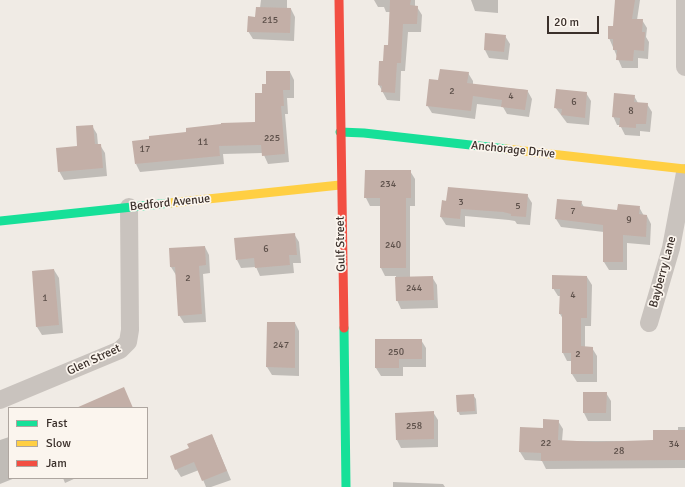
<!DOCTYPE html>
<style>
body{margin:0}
#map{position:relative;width:685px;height:487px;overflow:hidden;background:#f0ebe5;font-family:Signika,sans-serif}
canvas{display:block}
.legend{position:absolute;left:8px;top:407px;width:140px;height:72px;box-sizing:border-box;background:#fbf5ee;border:1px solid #aea6a0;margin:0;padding:5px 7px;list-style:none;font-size:12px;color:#3b302b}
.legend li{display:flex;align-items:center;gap:8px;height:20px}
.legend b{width:20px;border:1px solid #aea6a0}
.scale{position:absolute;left:547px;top:16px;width:52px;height:18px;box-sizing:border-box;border:2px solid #3b302b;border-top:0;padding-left:5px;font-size:12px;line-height:14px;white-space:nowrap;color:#3b302b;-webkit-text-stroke:3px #fbf5ee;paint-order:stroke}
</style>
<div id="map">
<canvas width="685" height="487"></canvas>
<ul class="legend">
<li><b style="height:5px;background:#16e098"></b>Fast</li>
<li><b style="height:5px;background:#ffcf43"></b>Slow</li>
<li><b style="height:5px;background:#f24e42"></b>Jam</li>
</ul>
<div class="scale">20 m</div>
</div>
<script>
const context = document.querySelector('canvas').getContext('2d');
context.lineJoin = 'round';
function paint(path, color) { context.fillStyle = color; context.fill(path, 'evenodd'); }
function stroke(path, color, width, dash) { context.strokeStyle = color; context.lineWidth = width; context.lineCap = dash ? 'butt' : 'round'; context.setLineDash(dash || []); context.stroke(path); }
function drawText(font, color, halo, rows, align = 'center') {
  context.font = font + ' Signika,sans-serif'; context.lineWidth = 3.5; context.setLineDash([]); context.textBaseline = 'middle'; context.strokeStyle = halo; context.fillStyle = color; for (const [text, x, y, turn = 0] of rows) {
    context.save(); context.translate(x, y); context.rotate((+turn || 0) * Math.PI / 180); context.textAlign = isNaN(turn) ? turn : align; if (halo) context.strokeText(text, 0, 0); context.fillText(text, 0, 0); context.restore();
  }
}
const shadow = new Path2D(`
 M261 0H287V9H291L295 17 294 41 253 39 248 31 260 8Z
 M374 0H415V6L417 7 422 15 421 32H408L405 71H401L400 101 387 100 379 85 389 46 390 12H386L384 7H378Z
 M471 0H498V13L475 11Z
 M619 0H640L637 20H642L647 28 646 37 649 42 648 59 638 58V68H622L609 38 614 27Z
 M486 34 505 36 510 44 508 60 489 58 485 50Z
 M290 72 294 80V98H287L288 114H285L289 162 268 164 263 153 223 154 224 164 140 172 136 164 188 132 256 123 263 94 267 85Z
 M468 73 473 81V85L527 90 532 99 529 117 507 114 503 107 477 104 475 119 432 113 427 105 439 81Z
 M586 93 591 101 589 125 567 123 555 107Z
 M634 96 638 103 647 104 652 112 650 132 640 131V136L625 135 620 125H617L613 116Z
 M92 126 97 134 98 145H100L105 153 107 176 64 180 59 171Z
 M410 171 415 179V206H410V278L432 277 437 285 438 308 401 309 397 300 396 276H385L381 268V206H370L366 198Z
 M527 195 532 203 530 225 517 224 515 221 509 220 465 216V227L446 225 441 217 443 201Z
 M581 202 584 207 618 211 639 207 644 216H647L651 224 650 245 627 243V270H609L604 262V232L561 227 556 219Z
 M294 234 299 242 301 263H293L294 273 260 276 256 267 241 268 237 260Z
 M205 247 209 255 210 273 203 274 206 322 184 323 179 315 176 275 171 267Z
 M54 270 59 278 63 333 42 335 37 327 33 271Z
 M587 277 592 285 591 326H585V348H592L597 356V382H577L572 374V361H567L563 353V319L560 314 561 296H558L553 288Z
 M268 323H295L299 331V376L272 375 267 367Z
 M376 340H421L426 348V367H403V376H381L376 368Z
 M606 393 611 401V421H588L584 413Z
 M473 395 476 399 477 414 460 415 458 411Z
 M433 412 438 420V447L401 448 397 440Z
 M558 421 563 429 562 441H654L678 431V427H685V468L546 469 542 461 525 460 520 452 521 428 544 429Z
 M212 435 231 480 211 487H206L199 470 181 477 176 469 190 449Z
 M9 437V478H15L0 484V440Z
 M63 478H76L65 483Z
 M393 482 443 484 445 487H393Z`);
const building = new Path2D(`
 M390 0H411L410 5 418 6 417 24H403L401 63H397L395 93 381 92 382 86 378 85 379 61H383L384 45H388Z
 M615 0H635L632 19H643L642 32H645L644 51 634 50 633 61 616 60 617 50H613V39H608V26H613Z
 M256 7 291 8 290 33 247 32 248 16 255 17Z
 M485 33 506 35 504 52 484 50Z
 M440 69 469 72 467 83 528 90 525 110 501 107 502 100 473 96 471 111 426 106 429 79 438 80Z
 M266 71H290V90H283L284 106H281L285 154 262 156 261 145 219 146 220 156 135 164 132 141 149 139V136L186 132V128L221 124V123L255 122V93H262V84H266Z
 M556 89 587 92 585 118 561 115 562 109 554 108Z
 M614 93 635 95 634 102 648 103 646 124H636V128L619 127 620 118 612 117Z
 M93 125 95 144H101L103 168 58 172 56 148 77 146 76 126Z
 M365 170H411V198H406V268H380V198H364Z
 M448 187 528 194 526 217 511 216V214L503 212 461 209 460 219 440 217 442 200 446 201Z
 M557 199 582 201 581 206 617 210 618 204 640 206 639 214 647 215 646 237 623 235V262H603V225L555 219Z
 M295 233 297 255H289L290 265 255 268 254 258 236 260 234 238Z
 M205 246 206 265 199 266 202 314 178 316 175 267H170L169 248Z
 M54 269 59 325 36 327 32 271Z
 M552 275 587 276V318H581V346L593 347V374H571V353H562V314H559L560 289H552Z
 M433 276 434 300 396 301 395 277Z
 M267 322H295V368L266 367Z
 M375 339H422V359H399V368H375Z
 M124 387 133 408H76Z
 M583 392H607L606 413H583Z
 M474 394 475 411 457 412 456 395Z
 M434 411V439L396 440 395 413Z
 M543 419 559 420 558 440 596 442 653 440V430H685V460L541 461V453L519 452 520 427 543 428Z
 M212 434 227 471 202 481 194 462 175 470 170 456 189 448 187 444Z`);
const street = new Path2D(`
 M685 0V67
 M649 323 671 248 685 173
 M0 400 120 350 128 342 130 330 129 207`);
const fast = new Path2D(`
 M340 132 364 133 506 149
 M0 221 170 203
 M344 328 346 487`);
const slow = new Path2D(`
 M506 149 685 169
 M170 203 340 185`);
const jam = new Path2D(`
 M339 0 344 328`);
const numberNames = [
 ["215",270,20],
 ["2",452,91],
 ["4",511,96],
 ["6",574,102],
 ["8",631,111],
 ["225",272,138],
 ["11",203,142],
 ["17",145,149],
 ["234",388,184],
 ["3",461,202],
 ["5",518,206],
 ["7",573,211],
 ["9",629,220],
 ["240",393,245],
 ["6",266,249],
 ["2",188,278],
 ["244",414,288],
 ["4",573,295],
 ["1",45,298],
 ["247",281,345],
 ["250",396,352],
 ["2",578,354],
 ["258",414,426],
 ["22",546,443],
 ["34",674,444],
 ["28",619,451]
];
const streetNames = [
 ["Anchorage Drive",513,150,6],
 ["Bedford Avenue",170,203,-6],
 ["Gulf Street",341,244,-91],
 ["Bayberry Lane",663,272,-75],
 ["Glen Street",94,360,-25]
];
paint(shadow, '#0003');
paint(building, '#c3afa7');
stroke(street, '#c9c3be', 18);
stroke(fast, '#16e098', 9);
stroke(slow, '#ffcf43', 9);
stroke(jam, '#f24e42', 9);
drawText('10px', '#5d504a', null, numberNames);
drawText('12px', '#3b302b', '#fbf5ee', streetNames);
</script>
